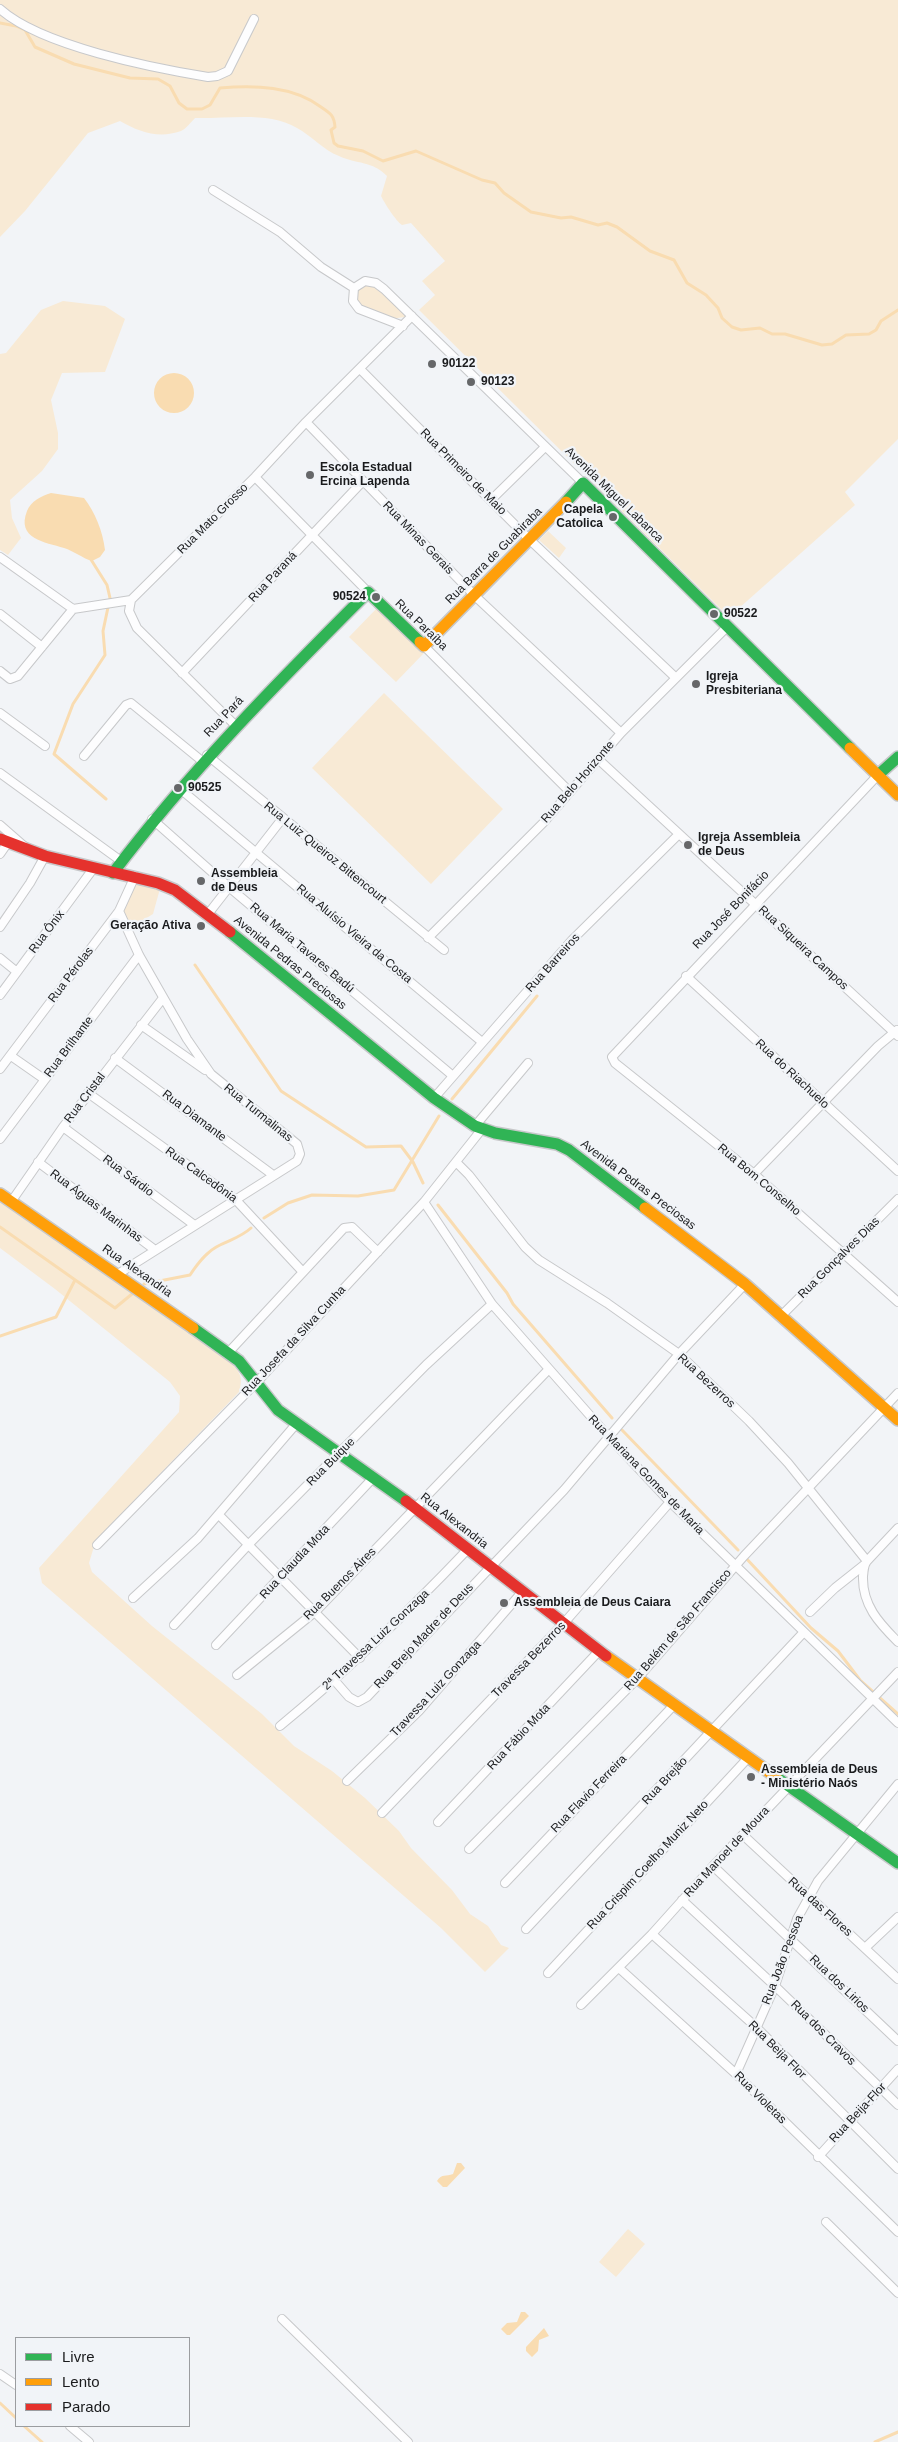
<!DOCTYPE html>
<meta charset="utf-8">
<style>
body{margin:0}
#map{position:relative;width:898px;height:2442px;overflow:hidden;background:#f2f4f7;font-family:Helvetica,sans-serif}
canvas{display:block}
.legend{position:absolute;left:15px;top:2337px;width:175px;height:90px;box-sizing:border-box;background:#f1f4f8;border:1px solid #9b9da0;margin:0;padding:6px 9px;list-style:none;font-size:15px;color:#1a1b1d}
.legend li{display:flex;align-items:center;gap:10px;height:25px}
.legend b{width:25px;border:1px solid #9b9da0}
</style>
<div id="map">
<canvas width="898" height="2442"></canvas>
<ul class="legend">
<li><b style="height:6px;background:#30b455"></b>Livre</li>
<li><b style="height:6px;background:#ff9f0a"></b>Lento</li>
<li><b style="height:6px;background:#e5322d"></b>Parado</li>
</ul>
</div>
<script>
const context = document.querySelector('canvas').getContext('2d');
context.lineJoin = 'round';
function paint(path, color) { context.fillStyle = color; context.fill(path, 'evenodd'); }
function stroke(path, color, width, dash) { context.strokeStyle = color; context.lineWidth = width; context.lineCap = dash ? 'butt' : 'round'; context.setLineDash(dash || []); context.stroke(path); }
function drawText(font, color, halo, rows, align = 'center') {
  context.font = font + ' Helvetica,sans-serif'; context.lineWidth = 4.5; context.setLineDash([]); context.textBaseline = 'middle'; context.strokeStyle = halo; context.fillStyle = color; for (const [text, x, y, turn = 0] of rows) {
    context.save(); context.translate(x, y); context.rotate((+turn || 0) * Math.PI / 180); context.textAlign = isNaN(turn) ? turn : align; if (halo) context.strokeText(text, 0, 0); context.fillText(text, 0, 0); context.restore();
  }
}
const green = new Path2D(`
 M0 0H898V439L845 492 855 505 729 617 419 310 435 295 422 281 445 261 411 223 402 225C396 221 385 204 381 196L387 176C373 161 356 164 339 156 323 150 312 136 297 128 269 111 227 119 195 118 191 122 186 129 181 131 159 139 139 132 120 121L88 133 25 211 0 237V15L12 19 0 5Z
 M370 281 412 316C381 321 372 321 353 295L354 288Z
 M63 301 105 306 125 319 105 372 62 373 51 400 58 433V449L42 471 10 500 12 518 21 538 8 555 0 550V354L6 353 41 310Z
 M548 531 566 548 559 558 539 540Z
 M377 608 424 653 396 682 349 637Z
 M384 693 503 809 431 884 312 768Z
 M135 876 161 885 153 914 127 930 119 911Z
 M0 1201 99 1267 231 1363C241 1373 243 1378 239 1392L96 1540 89 1563 92 1572 152 1626 262 1714 294 1746 332 1771 365 1798 399 1831 411 1848 452 1890 470 1914 488 1926 501 1945 509 1948 485 1972 441 1928 42 1583 39 1568 179 1412 180 1396 170 1382 55 1289 0 1248Z
 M628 2229 645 2244 616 2277 599 2262Z`);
const water = new Path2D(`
 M154 393a20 20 0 1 1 40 0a20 20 0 1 1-40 0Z
 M51 493 84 498C95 512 103 532 105 550L100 557 92 561C82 558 74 551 64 548 45 542 16 539 27 511 31 501 41 496 51 493Z
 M457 2163H461L465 2168 447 2187H443L437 2181C442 2173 446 2177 453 2174Z
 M521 2312H525L529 2316 510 2335H507L501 2329 507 2323 517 2322Z
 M544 2328 549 2336 539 2340 538 2351 532 2357 526 2351V2347Z`);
const stream = new Path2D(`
 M0 23 16 26 25 30 35 47 74 64 130 78 158 79 170 86 179 103 187 109H202L210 105 220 88C255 85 293 86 321 107 330 113 334 115 335 127L331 130 334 143 338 146 363 151 383 161 416 151 482 180 495 183 504 193 531 212 561 218 571 217 598 225 607 223 617 227 650 251 674 260 687 283 706 295 718 308 722 318 732 327 741 330 760 328 772 334H785L822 345 832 344 846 335 869 334 876 330 881 321 898 310
 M90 558 107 585 110 598 103 631 105 655 73 704 54 754 106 799
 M195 965 281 1091 366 1147 401 1146 413 1162 423 1183
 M452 1099 537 996
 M438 1205 507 1293 513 1304 612 1418
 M264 1218 288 1203 312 1195 358 1196 394 1190 439 1116
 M0 1227 115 1308 132 1294
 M144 1284 190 1275C198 1263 207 1251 220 1245 232 1239 241 1237 251 1228
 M0 1336 56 1317 75 1280
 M622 1430 738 1550
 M744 1556 811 1628 838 1651 860 1680 898 1714
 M0 2403 16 2418
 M24 2426 42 2442
 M875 2442 898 2432`);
const street = new Path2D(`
 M0 9C41 46 153 68 208 77L217 76 228 71 254 19
 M213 190 280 232 321 267 354 288
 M403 326 359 309 353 301 354 288 365 281 376 283 384 289 583 483
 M360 369 530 540 676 678
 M306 422 475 596 621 733
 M255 477 368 592
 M491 500 545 447
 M0 557 73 609
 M73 609 131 600
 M0 614 42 647
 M424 646 569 791
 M0 671 10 679 18 676 73 609
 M182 673 363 481
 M0 713 45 746
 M235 725 137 628 129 611 131 600 255 477 306 422 412 316
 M207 755 444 950
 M84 756 126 705 131 703 202 761
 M598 759 898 1036
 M0 773 121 861
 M878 775 612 1057 615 1063 754 1174 898 1302
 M179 788 482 1042
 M152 819 230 888 453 1076
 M0 825 24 846
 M0 854 9 841
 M208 914 282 819
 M0 927 30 883 45 856
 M428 938 544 822 621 733 728 626
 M0 958 17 972
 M686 976 898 1171
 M0 995 93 869
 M141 1025 205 1070
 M11 1056 44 1079
 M115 1058 273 1175
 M0 1069 119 911 135 876
 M88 1093 235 1199 302 1271
 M434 1098 572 940 679 834
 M475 1126 528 1063
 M63 1127 193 1224
 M0 1139 139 955
 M38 1162 155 1250
 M456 1162 469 1175 525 1247 539 1260 607 1303 679 1354 749 1421 788 1463 867 1561C863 1566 864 1570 863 1576 862 1605 879 1623 898 1642
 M754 1174 878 1046 897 1030
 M11 1202 63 1127 163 998
 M424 1202 492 1304 608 1436 670 1502 898 1723
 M118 1274 297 1161 300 1154 297 1144 211 1074 187 1039 139 955 119 911
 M780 1317 898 1199
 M227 1354 344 1228 352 1227 378 1252
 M219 1515 360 1658
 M97 1545 256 1383 424 1202 482 1129
 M867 1561 898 1528
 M133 1598 198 1538 297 1423
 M810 1612 835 1588 864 1565
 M174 1625 249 1544 426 1365 492 1304
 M216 1645 373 1478
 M237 1675 316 1611 549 1369
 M335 1681 349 1697 358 1702 367 1697 564 1490 679 1354 745 1284
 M280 1726C347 1671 408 1612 468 1549
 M347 1781 419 1711 522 1592
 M382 1813 564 1623 670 1502
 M438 1822 599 1651
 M743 1835 898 1979
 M469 1849 638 1678 744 1556 898 1393
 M713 1866 898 2041
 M505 1883 674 1705
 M682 1900 775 1986 898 2105
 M526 1929 803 1633
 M652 1934 756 2027 898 2169
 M865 1948 898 1917
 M619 1968 736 2074 898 2232
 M548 1973 748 1758
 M581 2005 652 1934 713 1866 898 1672
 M736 2074 775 1986 797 1919 818 1881 898 1784
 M818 2157 898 2069
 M826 2222 898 2293
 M282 2319 408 2442
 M0 2374 16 2385
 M70 2426 89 2442`);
const fast = new Path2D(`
 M566 502 583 483 850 748
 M878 775 898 757
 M113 873C190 771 278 682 368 592L420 642
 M230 932 434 1098 475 1126 495 1133 557 1144 569 1150 645 1208
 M193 1328 239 1361 278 1410 406 1501
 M776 1777 898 1863`);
const slow = new Path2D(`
 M420 642 424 646 566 502
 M850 748 898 795
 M0 1194 193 1328
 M645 1208 745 1284 898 1420
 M606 1656 776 1777`);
const jam = new Path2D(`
 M0 839 45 856 158 883 175 890 230 932
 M406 1501 606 1656`);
const markers = [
 [432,364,5,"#666769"],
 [471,382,5,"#666769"],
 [310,475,5,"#666769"],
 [613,517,5,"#666769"],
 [376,597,5,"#666769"],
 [714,614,5,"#666769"],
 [696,684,5,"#666769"],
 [178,788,5,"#666769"],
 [688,845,5,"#666769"],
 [201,881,5,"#666769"],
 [201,926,5,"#666769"],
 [504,1603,5,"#666769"],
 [751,1777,5,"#666769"]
];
const poiNames = [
 ["90122",442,364],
 ["90123",481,382],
 ["Escola Estadual",320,468],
 ["Ercina Lapenda",320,482],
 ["Capela",603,510,"right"],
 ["Catolica",603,524,"right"],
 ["90524",366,597,"right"],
 ["90522",724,614],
 ["Igreja",706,677],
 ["Presbiteriana",706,691],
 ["90525",188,788],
 ["Igreja Assembleia",698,838],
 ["de Deus",698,852],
 ["Assembleia",211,874],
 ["de Deus",211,888],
 ["Geração Ativa",191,926,"right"],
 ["Assembleia de Deus Caiara",514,1603],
 ["Assembleia de Deus",761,1770],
 ["- Ministério Naós",761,1784]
];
const streetNames = [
 ["Rua Primeiro de Maio",463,472,45],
 ["Avenida Miguel Labanca",614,495,44],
 ["Rua Mato Grosso",213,519,-45],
 ["Rua Minas Gerais",418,538,46],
 ["Rua Barra de Guabiraba",494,556,-45],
 ["Rua Paraná",273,577,-47],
 ["Rua Paraíba",421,625,44],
 ["Rua Pará",224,717,-46],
 ["Rua Belo Horizonte",578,782,-49],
 ["Rua Luiz Queiroz Bittencourt",325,853,39],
 ["Rua José Bonifácio",731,910,-46],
 ["Rua Ônix",47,932,-53],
 ["Rua Aluísio Vieira da Costa",354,934,40],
 ["Rua Maria Tavares Badú",302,948,40],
 ["Rua Siqueira Campos",803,948,43],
 ["Avenida Pedras Preciosas",290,963,39],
 ["Rua Barreiros",553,963,-48],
 ["Rua Pérolas",71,975,-53],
 ["Rua Brilhante",69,1047,-53],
 ["Rua do Riachuelo",792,1074,43],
 ["Rua Cristal",85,1098,-53],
 ["Rua Turmalinas",258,1113,39],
 ["Rua Diamante",194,1116,37],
 ["Rua Calcedônia",201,1175,36],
 ["Rua Sárdio",128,1176,37],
 ["Rua Bom Conselho",759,1180,40],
 ["Avenida Pedras Preciosas",638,1185,37],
 ["Rua Águas Marinhas",96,1206,37],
 ["Rua Gonçalves Dias",839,1258,-45],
 ["Rua Alexandria",137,1271,35],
 ["Rua Josefa da Silva Cunha",294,1341,-47],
 ["Rua Bezerros",706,1381,43],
 ["Rua Buique",331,1462,-45],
 ["Rua Mariana Gomes de Maria",646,1475,46],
 ["Rua Alexandria",454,1521,38],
 ["Rua Claudia Mota",295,1562,-47],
 ["Rua Buenos Aires",340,1584,-45],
 ["Rua Belém de São Francisco",678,1630,-49],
 ["Rua Brejo Madre de Deus",424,1636,-47],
 ["2ª Travessa Luiz Gonzaga",376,1640,-43],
 ["Travessa Bezerros",529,1660,-46],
 ["Travessa Luiz Gonzaga",436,1689,-47],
 ["Rua Fábio Mota",519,1737,-47],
 ["Rua Brejão",665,1781,-47],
 ["Rua Flavio Ferreira",589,1794,-46],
 ["Rua Manoel de Moura",727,1852,-47],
 ["Rua Crispim Coelho Muniz Neto",648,1865,-47],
 ["Rua das Flores",820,1907,42],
 ["Rua João Pessoa",783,1960,-69],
 ["Rua dos Lirios",839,1984,44],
 ["Rua dos Cravos",823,2033,45],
 ["Rua Beija Flor",777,2050,45],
 ["Rua Violetas",760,2098,45],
 ["Rua Beija-Flor",858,2113,-47]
];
paint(green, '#f8ead5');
paint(water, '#f9dcb1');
stroke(stream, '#f9dcb1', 3);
stroke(street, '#c7c8ca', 10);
stroke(fast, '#c7c8ca', 14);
stroke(slow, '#c7c8ca', 14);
stroke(jam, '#c7c8ca', 14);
stroke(street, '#fdfdfe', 8);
stroke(fast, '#30b455', 11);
stroke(slow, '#ff9f0a', 11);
stroke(jam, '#e5322d', 11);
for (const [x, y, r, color] of markers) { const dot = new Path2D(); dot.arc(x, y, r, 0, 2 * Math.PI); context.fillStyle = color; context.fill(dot); stroke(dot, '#f1f4f8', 2); }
drawText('bold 12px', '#1a1b1d', '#f1f4f8', poiNames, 'left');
drawText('12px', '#1a1b1d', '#f1f4f8', streetNames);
</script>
